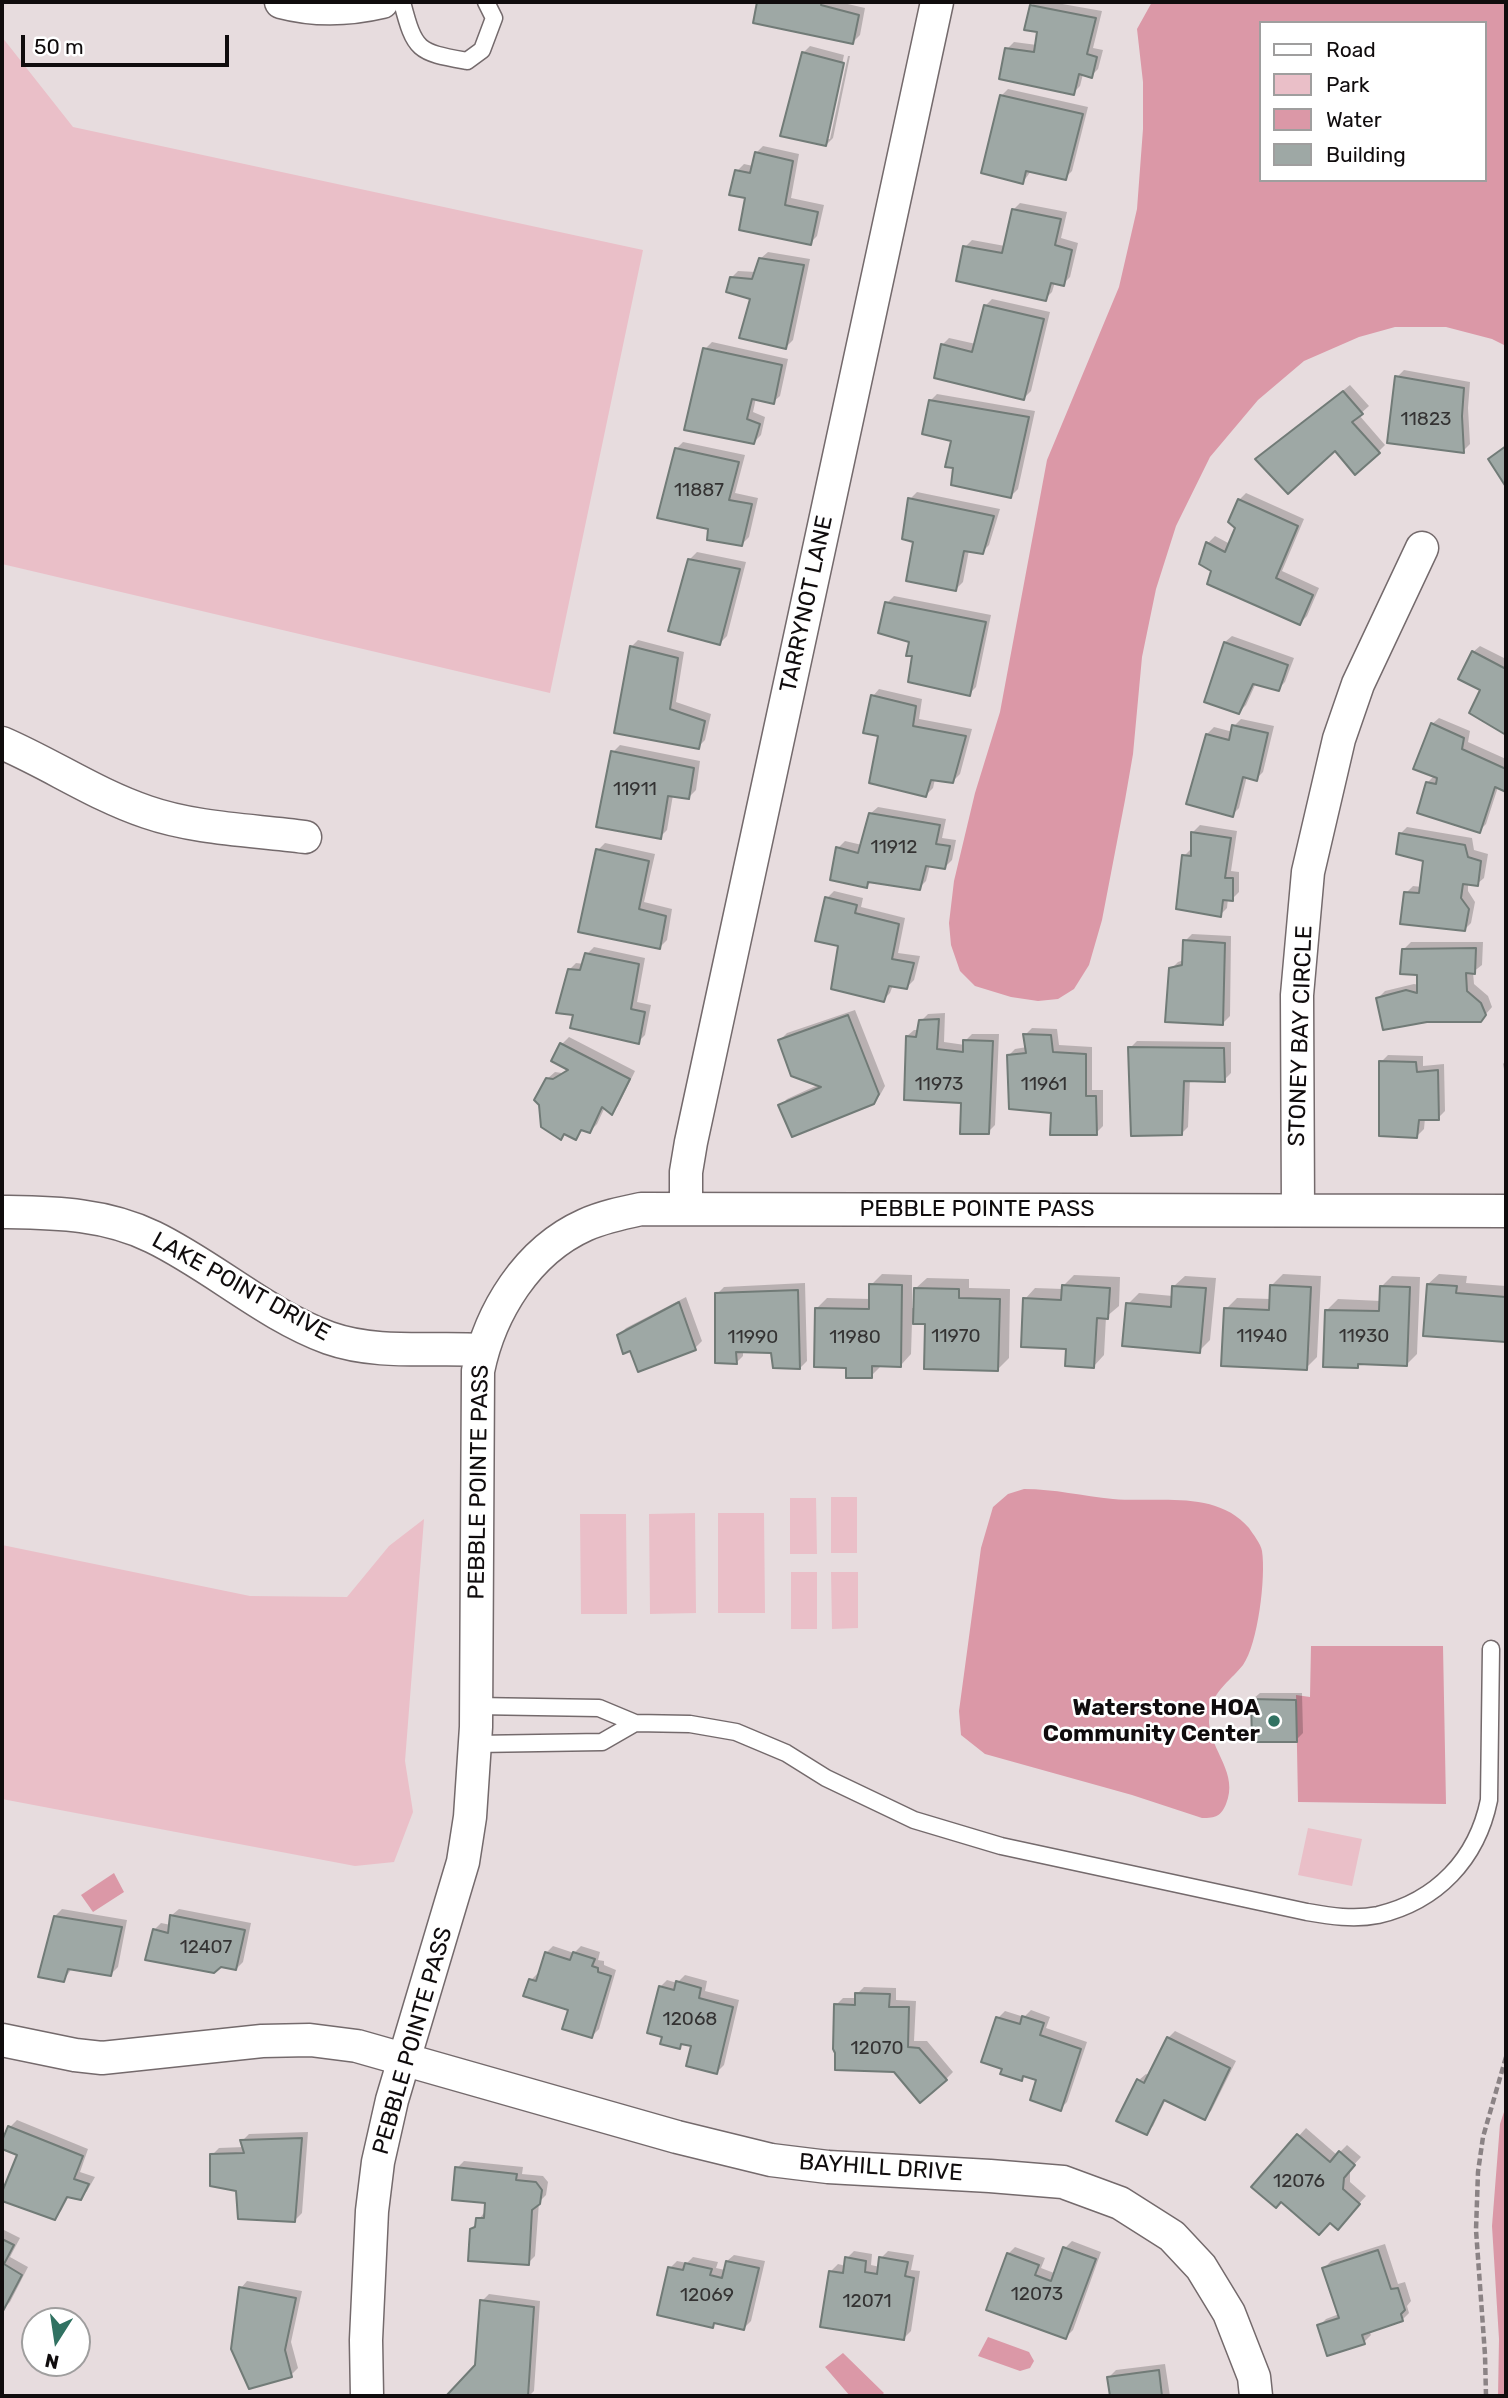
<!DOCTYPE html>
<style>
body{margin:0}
#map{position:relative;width:1508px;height:2398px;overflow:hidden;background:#e7dcde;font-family:Rubik,sans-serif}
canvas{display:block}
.frame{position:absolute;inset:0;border:4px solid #100c0d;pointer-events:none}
.legend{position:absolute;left:1259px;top:21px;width:228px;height:161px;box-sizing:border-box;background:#fff;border:2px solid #9f9e9e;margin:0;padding:9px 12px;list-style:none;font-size:21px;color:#100c0d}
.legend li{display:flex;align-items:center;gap:14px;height:35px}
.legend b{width:35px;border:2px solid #9f9e9e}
.north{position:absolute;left:21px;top:2307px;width:70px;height:70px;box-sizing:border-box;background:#fff;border:2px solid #9f9e9e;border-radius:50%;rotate:192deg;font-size:19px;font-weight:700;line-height:28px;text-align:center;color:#100c0d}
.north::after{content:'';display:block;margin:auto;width:24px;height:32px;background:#317262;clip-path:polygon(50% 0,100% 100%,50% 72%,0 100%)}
.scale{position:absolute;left:21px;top:35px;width:208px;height:32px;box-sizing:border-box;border:4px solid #100c0d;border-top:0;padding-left:9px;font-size:21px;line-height:24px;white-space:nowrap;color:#100c0d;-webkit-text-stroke:5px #fff;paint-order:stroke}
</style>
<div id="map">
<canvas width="1508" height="2398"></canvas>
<div class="frame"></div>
<ul class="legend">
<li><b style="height:9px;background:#fff"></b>Road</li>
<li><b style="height:19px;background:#eabfc8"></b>Park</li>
<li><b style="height:19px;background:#db98a7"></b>Water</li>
<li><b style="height:19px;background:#9ea8a5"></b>Building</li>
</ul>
<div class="north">N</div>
<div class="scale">50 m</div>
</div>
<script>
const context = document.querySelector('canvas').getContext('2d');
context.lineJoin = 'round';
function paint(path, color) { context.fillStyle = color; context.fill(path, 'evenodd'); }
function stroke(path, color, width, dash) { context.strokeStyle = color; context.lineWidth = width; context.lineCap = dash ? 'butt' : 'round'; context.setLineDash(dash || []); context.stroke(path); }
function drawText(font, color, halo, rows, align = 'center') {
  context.font = font + ' Rubik,sans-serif'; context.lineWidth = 5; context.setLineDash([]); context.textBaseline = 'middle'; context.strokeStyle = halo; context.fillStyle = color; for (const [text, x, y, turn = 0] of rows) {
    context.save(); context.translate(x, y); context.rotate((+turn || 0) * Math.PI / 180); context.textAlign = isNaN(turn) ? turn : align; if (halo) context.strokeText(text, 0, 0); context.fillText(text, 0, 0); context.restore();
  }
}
const green = new Path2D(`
 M2 37 73 127 643 250 550 693 2 564Z
 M831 1497H857V1553H831Z
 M790 1498H816L817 1554H790Z
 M695 1513 696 1613 650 1614 649 1514Z
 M718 1513H764L765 1613H718Z
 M580 1514H626L627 1614H581Z
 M424 1519 405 1761 413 1812 394 1862 355 1866 2 1799V1545L250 1596 347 1597 389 1546Z
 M791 1572H817V1629H791Z
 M831 1572H858V1628L832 1629Z
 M1308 1828 1362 1839 1352 1886 1298 1875Z`);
const water = new Path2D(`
 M1152 2H1506V346L1492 339 1446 327H1395L1359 337 1304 361 1258 400 1210 457 1176 526 1156 589 1142 657 1133 754 1125 800 1102 920 1089 965 1074 989 1058 999 1038 1001 1011 997 975 986 960 971 951 945 949 923 954 881 975 793 1000 712 1047 460 1119 287 1137 209 1143 129V82L1137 29ZM1261 23H1485V180H1261Z
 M1024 1489C1054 1489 1083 1496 1113 1499 1158 1503 1216 1489 1249 1528 1253 1534 1261 1544 1262 1551 1266 1577 1258 1644 1243 1665 1232 1679 1216 1689 1211 1707 1210 1711 1209 1718 1209 1723 1211 1751 1239 1774 1226 1804 1221 1816 1216 1818 1202 1818L1132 1795 985 1754 961 1735 959 1711 981 1548 993 1507 1008 1494Z
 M1311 1646H1443L1446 1804 1298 1802 1296 1695 1310 1697Z
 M114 1873 124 1892 93 1912 81 1895Z
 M1506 2106V2396H1498L1499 2339 1492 2226 1500 2124Z
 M988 2337 1029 2352 1034 2361 1030 2368 1020 2371 978 2356Z
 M843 2353 884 2393 881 2396H850L825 2367Z`);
const shadow = new Path2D(`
 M759 2H839L865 8 860 35 853 42 755 21Z
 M1036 2H1051L1102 11 1093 48 1103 50 1098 69 1091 76 1083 74 1080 86 1073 93 1007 49 1014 42 1037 45 1039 30 1031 6Z
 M810 46 844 55 826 139H830L848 56H850L833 138 826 145 803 53Z
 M1008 89 1088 107 1072 171 1065 178 1031 171 1023 182 1001 96Z
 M763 146 799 154 791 198 824 205 817 236 810 243 737 171 744 164 753 166 756 153Z
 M1020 203 1067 212 1061 238 1078 243 1070 277 1063 284 1055 282 1052 292 1045 299 965 247 972 240 1005 246 1013 210Z
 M768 252 810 259 793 340 786 347 752 297 731 278 738 271 756 272 760 259Z
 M992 299 1050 312 1031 391 1024 398 942 345 949 338 976 344 985 306Z
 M712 342 788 359 780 396 773 402 756 398 753 412 765 417 761 435 754 442 705 349Z
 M1404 370 1470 382 1468 408 1470 444 1463 451 1397 377Z
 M1350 385 1369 406 1359 415 1385 445 1378 452 1335 449 1257 459Z
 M937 394 1035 411 1018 489 1011 496 956 467 953 439 930 401Z
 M683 442 745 455 735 493 758 498 749 537 742 544 710 528 676 449Z
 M917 492 1000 509 989 545 982 552 969 550 963 582 956 589 915 540 910 499Z
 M1246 493 1304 519 1282 571 1319 588 1307 616 1300 623 1201 563 1208 543 1215 536 1230 544 1237 528 1239 500Z
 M697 552 746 562 727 636 720 643 690 559Z
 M894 596 991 615 976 687 969 694 914 655 911 641 887 603Z
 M1232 636 1294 658 1285 682 1278 689 1256 683 1246 705 1239 712 1206 701 1225 642Z
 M638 640 684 652 676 702 711 714 705 740 698 747 616 731 631 647Z
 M1480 646 1506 659V733L1472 712 1483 689 1473 652Z
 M879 689 922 699 919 719 972 729 960 774 953 781 935 779 933 788 926 795 880 734 873 696Z
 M1439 718 1470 731 1468 742 1506 759V790L1498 787 1486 824 1479 831 1427 783 1435 775 1432 724Z
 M1241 719 1274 726 1263 772 1256 779 1247 776 1239 808 1232 815 1207 734 1214 727 1233 732 1234 726Z
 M620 745 700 761 696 790 689 797 673 795 667 830 660 837 613 752Z
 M878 807 946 819 942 838 956 840 952 860 945 867 930 865 926 881 919 888 872 881 867 886 838 848 845 841 862 845 870 814Z
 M1200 825 1237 831 1231 871 1239 872V892L1232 899 1228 898 1227 908 1220 915 1184 856 1191 849 1193 832Z
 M1407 827 1472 838 1474 850 1488 854 1484 878 1477 884 1468 883V891L1475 902 1471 923 1464 930 1406 893 1413 886 1422 887 1425 860 1400 834Z
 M605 843 655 854 644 902 672 909 667 940 660 947 598 850Z
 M834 891 863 898 861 907 905 918 898 953 920 956 914 980 907 987 893 985 890 993 883 1000 840 945 827 898Z
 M1192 934 1231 936 1230 1016 1223 1023 1171 969 1178 962 1184 960 1185 941Z
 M1411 942H1483L1482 965 1473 972 1474 984 1488 996 1492 1007 1480 1021 1378 998 1385 991 1414 984 1419 985V974L1404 949Z
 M594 947 645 958 637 1002 651 1005 645 1035 638 1042 575 1014 569 970 576 963 584 964 587 954Z
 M855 1010 885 1086 880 1095 873 1103 780 1106 787 1099 820 1084 780 1040 787 1033Z
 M945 1013 944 1042 965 1045V1041L972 1034H999L995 1125 988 1132 907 1036 914 1030H919L921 1021 928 1014Z
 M1032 1028 1057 1029 1059 1045 1092 1047V1090H1103V1126L1096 1133 1053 1111 1008 1056 1015 1049 1027 1047 1025 1035Z
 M569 1037 635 1071 618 1106 612 1112 605 1107 597 1124 590 1131 583 1129 576 1138 566 1133 561 1137 547 1079 555 1072 562 1073 569 1068 553 1060 562 1044Z
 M1137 1041 1231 1042V1073L1224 1080 1190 1079 1188 1127 1181 1134 1130 1048Z
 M1388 1055 1423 1056V1066L1444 1064 1445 1111 1438 1118H1425L1424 1129 1417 1136 1381 1062Z
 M1506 1060V1079L1503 1064Z
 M882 1274 912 1275V1308H915L916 1288 927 1278 969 1279V1288L1010 1289 1009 1358 998 1369 927 1322H912L911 1354 901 1365H882L871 1376 848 1366 816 1309 827 1298 871 1299V1285Z
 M1283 1274 1321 1276 1317 1357 1306 1368 1226 1309 1237 1298 1271 1299 1272 1285Z
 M1439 1274 1467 1276 1466 1283 1506 1286V1339L1428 1284Z
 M1074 1275 1120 1277 1119 1306 1106 1317 1104 1355 1094 1366 1068 1348 1025 1299 1035 1288 1063 1289V1286Z
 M1185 1276 1216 1278 1210 1340 1199 1351 1128 1304 1139 1293 1173 1296 1174 1286Z
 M1392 1276 1420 1277 1417 1354 1406 1365 1361 1363 1357 1366 1327 1310 1338 1299 1381 1301V1287Z
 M805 1283 807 1361 800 1368 773 1351 743 1350V1356L736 1363 717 1294 724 1287Z
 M686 1297 702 1341 695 1348H631L619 1335 626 1328Z
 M1260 1693H1302L1303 1733 1296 1740 1253 1699Z
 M62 1909 127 1920 118 1967 111 1974 72 1968 64 1980 55 1916Z
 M179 1909 251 1923 243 1962 236 1969 154 1930 161 1923 171 1925 172 1915Z
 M553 1946 574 1953 581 1946 600 1952 598 1960 604 1961V1965L616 1970 599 2029 592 2036 570 2008 531 1980 538 1973 540 1974 546 1953Z
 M685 1975 707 1981 705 1991 739 2000 724 2065 717 2072 693 2045 684 2043 679 2047 660 1987 667 1980 677 1983Z
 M864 1987 896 1988V2000L916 2001 914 2041H927L953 2072 946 2079 836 2005 843 1998H857V1994Z
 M1031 2010 1050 2017 1046 2028 1087 2042 1067 2102 1060 2109 1038 2079 1026 2075 1021 2079 998 2018 1005 2011 1024 2017Z
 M1175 2031 1236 2061 1211 2111 1204 2118 1166 2099 1153 2126 1146 2133 1139 2080 1146 2074 1149 2075 1168 2038Z
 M17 2120 88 2149 80 2172 95 2177 87 2191 80 2198 69 2196 61 2211 54 2218 2 2199 19 2154 2 2146 10 2127Z
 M1306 2128 1337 2155 1347 2145 1361 2157 1350 2169V2182L1366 2196 1344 2220 1330 2221 1254 2186Z
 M308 2132 302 2213 295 2220 237 2190 212 2155 219 2148 244 2147 242 2141 249 2134Z
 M464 2161 523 2167 522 2174 543 2176 548 2182 546 2195 539 2202 535 2256 528 2263 471 2230 486 2210 487 2202 457 2168Z
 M2 2229 20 2238 10 2257 28 2267 10 2302 3 2309Z
 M1072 2241 1101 2252 1073 2330 1066 2337 1008 2254 1015 2247 1045 2258 1041 2268 1054 2273 1065 2248Z
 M1385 2244 1398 2284 1405 2282 1411 2301 1407 2306 1409 2313 1402 2320 1369 2331 1371 2335 1364 2342 1319 2326 1326 2319 1339 2314 1324 2268 1331 2261Z
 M854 2251 872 2254 871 2265 880 2267 881 2258 888 2251 914 2255 911 2270 920 2271 911 2331 904 2338 831 2271 838 2264 846 2266 847 2258Z
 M734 2255 765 2261 751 2321 744 2328 716 2322 713 2326 670 2268 677 2261 687 2263 693 2257 718 2262 716 2268 725 2270 727 2261Z
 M247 2281 302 2291 291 2342 298 2368 291 2375 241 2288Z
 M489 2294 540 2301 534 2391 529 2396 497 2394 493 2396H449L477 2366 482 2301Z
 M1165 2364 1170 2396H1112L1109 2377 1116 2370Z`);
const building = new Path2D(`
 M757 2H822L821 5 859 15 853 44 753 23Z
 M1030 5 1096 18 1087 54 1097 57 1092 78 1079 74 1074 95 999 79 1005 48 1034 52 1037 32 1024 30Z
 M802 52 844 63 826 146 780 136Z
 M1000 95 1083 114 1066 180 1026 171 1023 184 981 173Z
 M755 152 793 161 785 205 818 212 811 245 739 230 745 198 729 195 735 170 750 173Z
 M1012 209 1061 219 1055 245 1072 250 1064 286 1051 283 1046 301 956 281 963 246 1002 253Z
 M759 258 804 265 786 349 739 338 750 299 726 292 730 277 752 279Z
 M984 305 1044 319 1024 400 934 378 941 344 972 352Z
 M703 348 782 365 774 404 752 399 747 419 760 424 754 444 684 430Z
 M1395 376 1464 388 1462 416 1464 453 1387 443Z
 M1343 391 1363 414 1352 422 1380 453 1355 475 1335 451 1288 494 1255 459Z
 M929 400 1029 417 1011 498 951 485 953 468 945 467 951 441 922 434Z
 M1506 446V487L1488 459Z
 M675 448 739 462 729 500 752 504 742 546 707 540 708 529 657 518Z
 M908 498 994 516 983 554 964 551 956 591 906 581 913 542 902 539Z
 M1238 499 1298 526 1276 578 1313 595 1300 625 1207 584 1211 571 1199 564 1206 542 1225 552 1235 528 1228 522Z
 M688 559 740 569 720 645 668 631Z
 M885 602 986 622 970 696 908 682 912 656H906L909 642 878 633Z
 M1224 642 1288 665 1279 691 1253 684 1239 714 1204 702Z
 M630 646 678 658 670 709 705 721 699 749 614 733Z
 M1472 651 1506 669V735L1469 713 1480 690 1458 679Z
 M871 695 916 706 913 726 966 736 953 783 931 780 926 797 869 783 878 736 863 733Z
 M1431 723 1464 738 1462 749 1506 769V792L1495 787 1480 833 1417 813 1426 782 1436 784 1437 778 1413 769Z
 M1232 725 1268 733 1257 781 1243 777 1233 817 1186 804 1206 734 1229 740Z
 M611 751 694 768 689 799 668 796 661 839 596 827Z
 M869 813 940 825 936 844 950 846 945 869 926 866 920 890 868 882 867 888 830 880 836 847 858 853Z
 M1191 832 1231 838 1225 878H1233V901L1223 900 1221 917 1176 909 1182 855 1191 856Z
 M1399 833 1465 845 1468 857 1481 861 1478 886 1463 884 1461 898 1469 909 1465 931 1400 924 1404 892 1419 893 1423 861 1396 854Z
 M596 849 649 861 639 909 666 916 660 949 578 932Z
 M825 897 857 905 855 913 899 924 892 959 914 963 907 989 889 986 884 1002 831 989 838 946 815 941Z
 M1183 940 1225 943 1223 1025 1165 1022 1169 968 1182 965Z
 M1476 948 1475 974 1466 973 1467 991 1481 1003 1486 1015 1481 1022H1427L1383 1030 1376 998 1406 990 1417 993V975L1400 974 1402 949Z
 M585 953 639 964 631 1009 645 1012 639 1044 570 1028 573 1015 556 1013 568 969 580 970Z
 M848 1015 879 1094 874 1104 792 1137 778 1105 821 1087 791 1076 778 1040Z
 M939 1019 937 1049 963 1052V1040L993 1041 989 1134H960L961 1103 904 1100 906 1036 916 1037 919 1020Z
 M1023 1034 1051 1035 1053 1052 1086 1054V1096H1096L1097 1135H1050L1051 1113 1009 1109 1007 1055 1026 1053Z
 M560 1043 630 1079 612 1115 602 1107 590 1133 581 1130 576 1140 564 1134 561 1140 541 1127 539 1105 534 1100 546 1078 553 1079 568 1070 551 1061Z
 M1128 1047 1224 1048 1225 1082 1184 1081 1182 1135 1131 1136Z
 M1379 1061 1416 1062 1417 1072 1438 1070 1439 1120H1419L1417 1138 1379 1136Z
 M869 1284 902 1285 901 1367 872 1366V1378H846V1368L814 1367 815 1308 869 1309Z
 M1427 1284 1457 1286 1456 1293 1506 1297V1342L1423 1336Z
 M1062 1285 1110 1288 1108 1319 1097 1318 1094 1368 1065 1366 1066 1349 1021 1347 1023 1298 1061 1300Z
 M1270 1285 1311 1287 1307 1370 1221 1366 1224 1308 1269 1310Z
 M1172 1286 1206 1288 1200 1353 1122 1346 1126 1303 1171 1307Z
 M1380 1286 1410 1287 1407 1366 1358 1364V1368L1323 1367 1325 1310 1379 1311Z
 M914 1288 959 1289V1298L1000 1299 998 1371 924 1369 925 1324H913Z
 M798 1290 800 1369 773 1368 771 1353 736 1352 737 1364 715 1363V1293Z
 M679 1302 696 1350 638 1372 630 1351 623 1354 617 1335Z
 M1251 1699 1296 1700 1297 1742H1252Z
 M170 1915 245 1930 236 1970 221 1967 214 1973 145 1960 153 1929 168 1933Z
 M54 1916 122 1927 111 1976 68 1969 64 1982 38 1977Z
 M545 1952 570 1960 573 1952 595 1959 592 1966 598 1968V1972L611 1976 592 2038 562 2029 568 2010 523 1996 529 1979 536 1981Z
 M676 1981 701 1988 699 1998 733 2007 717 2074 686 2066 691 2046 681 2044 680 2049 660 2044 662 2037 647 2033 659 1986 674 1990Z
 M855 1993 890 1994 889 2007H909L908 2047 919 2048 947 2080 920 2103 894 2072 835 2070V2053L833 2049 834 2004 855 2005Z
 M1022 2016 1044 2023 1040 2035 1081 2049 1061 2111 1030 2100 1036 2080 1023 2076 1022 2081 1000 2074 1002 2069 981 2062 996 2017 1020 2024Z
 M1167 2037 1230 2068 1205 2120 1164 2100 1147 2135 1116 2121 1137 2079 1144 2083Z
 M8 2126 83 2156 74 2179 89 2184 81 2200 67 2197 55 2220 2 2201V2192L17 2155 2 2149V2141Z
 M1297 2134 1330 2162 1339 2151 1355 2165 1344 2178 1343 2189 1360 2204 1338 2230 1330 2223 1319 2235 1281 2202 1276 2208 1251 2187Z
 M302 2138 295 2222 238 2219 236 2191 210 2186V2154L244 2153 240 2140Z
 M455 2167 517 2174 516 2180 536 2182 542 2190 540 2204 532 2210 529 2265 468 2261 470 2229 475 2227 476 2218H484L485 2203 452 2200Z
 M2 2239 14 2245 4 2264 22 2275 3 2311Z
 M1063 2247 1096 2259 1066 2339 986 2310 1007 2253 1039 2265 1035 2275 1051 2281Z
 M1378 2250 1391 2289 1398 2288 1405 2310 1401 2314 1403 2321 1362 2335 1365 2344 1327 2356 1317 2325 1339 2318 1322 2268Z
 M845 2257 866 2261 865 2272 877 2274 879 2257 908 2262 905 2276 914 2278 904 2340 820 2327 829 2271 843 2273Z
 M726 2261 759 2268 744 2330 714 2323 713 2328 657 2315 668 2267 683 2270 685 2263 712 2269 710 2275 722 2278Z
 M239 2287 296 2298 285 2350 292 2377 249 2389 231 2349Z
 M480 2300 534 2307 528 2396H446L475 2365Z
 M1159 2370 1162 2396H1110L1107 2377Z`);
const path = new Path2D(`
 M1486 2396 1485 2355 1476 2230 1478 2172 1483 2137 1506 2057`);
const lane = new Path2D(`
 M402 2C415 52 418 52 467 61L482 50 494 18 486 2
 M476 1706 599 1708 635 1723 690 1724 736 1732 786 1753 826 1778 914 1820 1001 1846 1307 1912C1330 1916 1354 1920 1378 1915 1437 1901 1477 1859 1489 1800L1491 1649
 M476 1744 602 1742 635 1723`);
const street = new Path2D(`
 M281 2C315 11 348 10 382 2
 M2 743C51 764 96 795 147 812 196 829 253 830 305 837
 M686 1208V1172L691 1142 937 2
 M1298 1210 1297 995 1308 872 1339 739 1358 684 1422 548
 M2 1212C54 1213 104 1213 153 1237 213 1266 266 1315 329 1338 377 1355 432 1347 482 1350
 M2 2040 75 2055 102 2058 262 2041 310 2040 357 2046 677 2137 771 2160 828 2167 990 2176 1063 2182 1120 2203 1172 2236 1201 2267 1229 2313 1254 2377 1256 2396
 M367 2396 366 2340 372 2211 378 2162 392 2100 463 1862 470 1817 476 1727 478 1371C490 1312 527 1251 585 1225 603 1217 622 1213 641 1209L1506 1211`);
const markers = [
 [1274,1721,7,"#317262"]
];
const numberNames = [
 ["11823",1426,420],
 ["11887",699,491],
 ["11911",635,790],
 ["11912",894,848],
 ["11973",939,1085],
 ["11961",1044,1085],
 ["11970",956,1337],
 ["11940",1262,1337],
 ["11930",1364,1337],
 ["11990",753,1338],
 ["11980",855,1338],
 ["12407",206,1948],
 ["12068",690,2020],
 ["12070",877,2049],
 ["12076",1299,2182],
 ["12073",1037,2295],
 ["12069",707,2296],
 ["12071",867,2302]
];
const streetNames = [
 ["TARRYNOT LANE",807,604,-78],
 ["STONEY BAY CIRCLE",1301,1036,-88],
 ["PEBBLE POINTE PASS",977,1209],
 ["LAKE POINT DRIVE",241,1287,29],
 ["PEBBLE POINTE PASS",479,1482,-89],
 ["PEBBLE POINTE PASS",413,2041,-74],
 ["BAYHILL DRIVE",881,2168,4]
];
const poiNames = [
 ["Waterstone HOA",1260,1708],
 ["Community Center",1260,1734]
];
paint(green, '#eabfc8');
paint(water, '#db98a7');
paint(shadow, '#0003');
paint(building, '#9ea8a5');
stroke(building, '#717b77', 2);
stroke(lane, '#746a6c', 19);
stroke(street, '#746a6c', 35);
stroke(path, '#8b8385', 4.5, [7, 3.5]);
stroke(lane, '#fff', 16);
stroke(street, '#fff', 32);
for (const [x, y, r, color] of markers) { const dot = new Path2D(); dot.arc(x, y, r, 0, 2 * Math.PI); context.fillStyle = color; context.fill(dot); stroke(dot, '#fff', 2.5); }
drawText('19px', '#343333', null, numberNames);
drawText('23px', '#100c0d', '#fff', streetNames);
drawText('bold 23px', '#100c0d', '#fff', poiNames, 'right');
</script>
